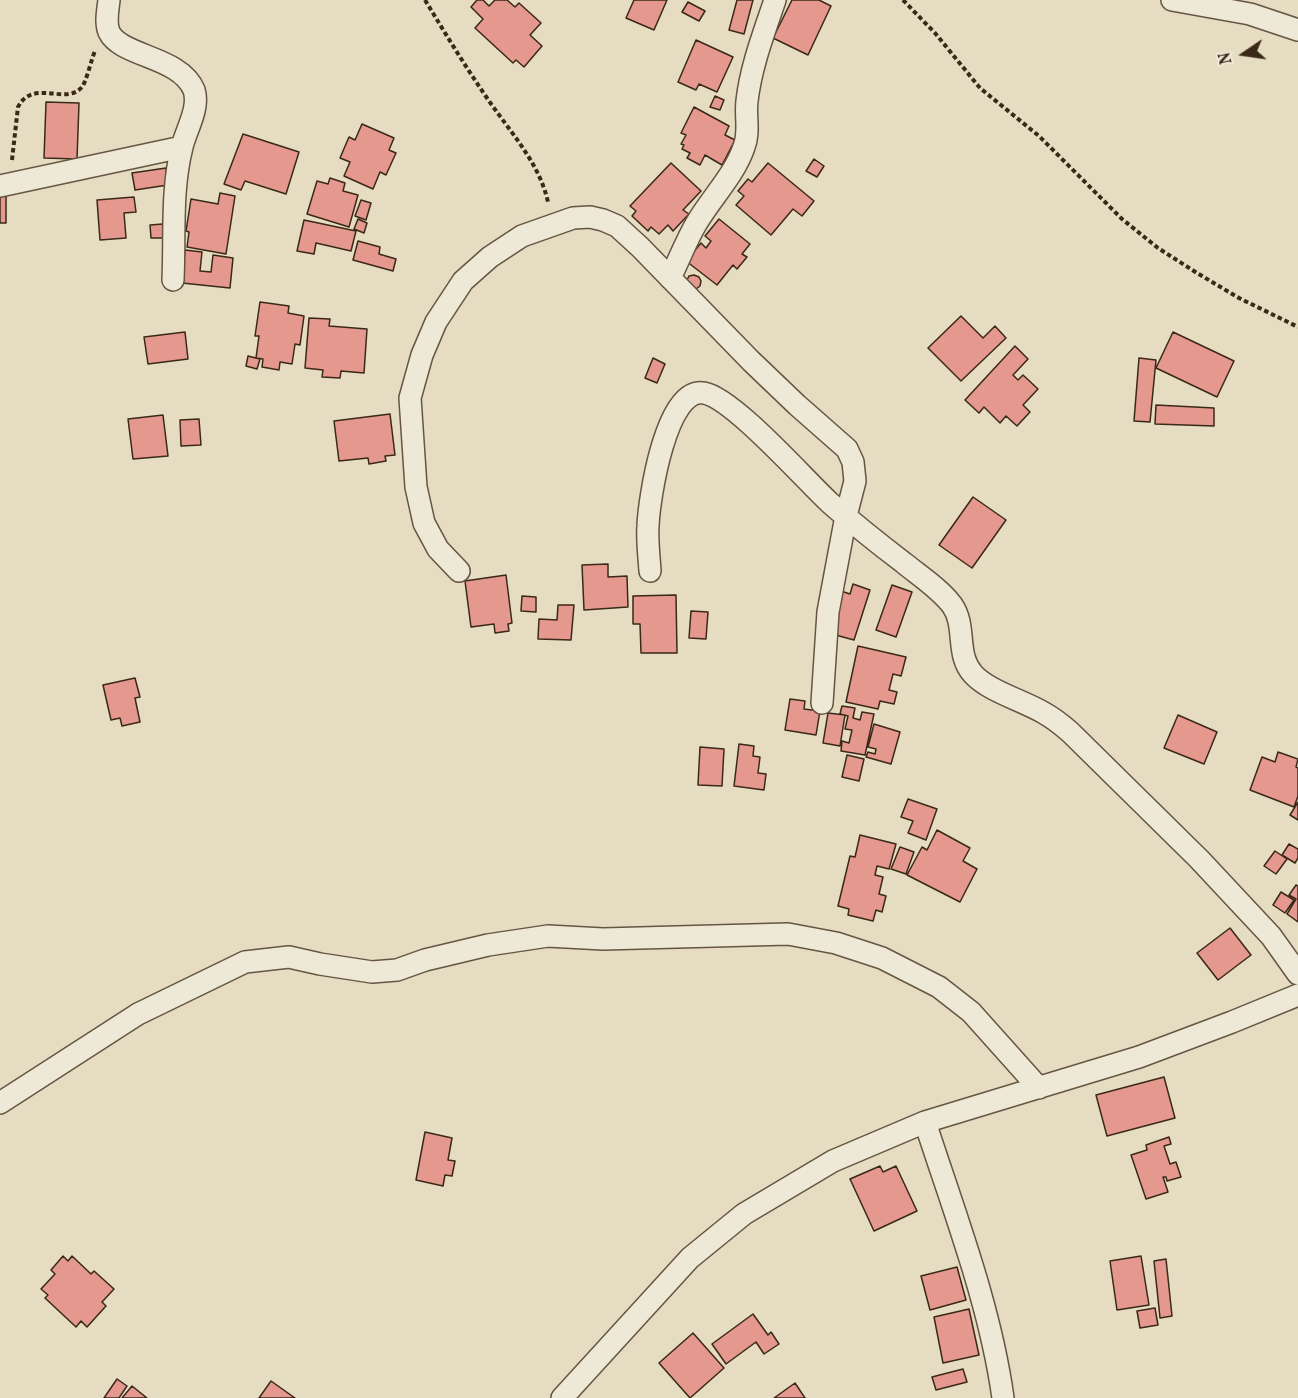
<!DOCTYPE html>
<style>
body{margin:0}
#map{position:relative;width:1298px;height:1398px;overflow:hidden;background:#e5dcc1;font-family:Vollkorn,serif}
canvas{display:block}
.north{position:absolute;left:1214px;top:24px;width:60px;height:60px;-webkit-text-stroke:4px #eee8d7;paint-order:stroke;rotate:257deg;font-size:16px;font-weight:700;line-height:24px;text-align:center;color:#3a2818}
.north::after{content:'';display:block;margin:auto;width:21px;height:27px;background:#3a2818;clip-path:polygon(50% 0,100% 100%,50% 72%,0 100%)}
</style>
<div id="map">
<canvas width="1298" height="1398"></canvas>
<div class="north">N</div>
</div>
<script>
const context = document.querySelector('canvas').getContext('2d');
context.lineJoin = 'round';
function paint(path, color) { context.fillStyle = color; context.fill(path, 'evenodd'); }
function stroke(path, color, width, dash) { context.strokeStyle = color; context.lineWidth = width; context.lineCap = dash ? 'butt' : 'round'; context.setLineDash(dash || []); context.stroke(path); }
const building = new Path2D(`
 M477 0H483L489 6 495 0H507L515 7 519 3 541 23 530 35 542 46 524 67 516 60 513 63 475 28 483 19 471 7Z
 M634 0H667L654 30 626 18Z
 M737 0H753L744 34 729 30Z
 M792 0H819L831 6 808 55 773 38Z
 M688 2 705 11 699 21 682 12Z
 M696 40 733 57 717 92 699 84 696 90 678 82Z
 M715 96 724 100 720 110 710 107Z
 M46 102 79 103 77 159 44 158Z
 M694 107 729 126 725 135 735 140 722 165 705 155 700 165 687 158 690 153 682 149 684 145 681 144 686 135 681 133Z
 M362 124 394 138 389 150 396 153 386 175 380 172 373 189 344 176 350 162 340 158 349 137 355 140Z
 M243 134 299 152 286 194 245 181 241 190 224 184Z
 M814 159 824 166 817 177 806 171Z
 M671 163 701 191 683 210 689 214 673 231 668 225 659 234 651 227 648 231 632 216 636 211 630 206Z
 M768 163 814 201 802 216 793 209 771 235 736 205 744 196 738 191 748 179 752 182Z
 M166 168 168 185 135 190 132 173Z
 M330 178 345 183 343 191 358 195 349 227 307 214 317 181 328 184Z
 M220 193 235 196 226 254 187 247 189 232 186 231 191 199 218 204Z
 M0 195H6V223H0Z
 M134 197 136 212 124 213 126 238 100 240 97 200Z
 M361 200 371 203 366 220 355 216Z
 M358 219 367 223 364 233 354 229Z
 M719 219 750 244 742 254 747 257 737 269 733 265 717 285 686 261 701 243 706 248 711 241 705 236Z
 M304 220 356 231 351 251 316 243 314 254 297 251Z
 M163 224 164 238H151L150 225Z
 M358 241 380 247 379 254 396 259 393 271 353 260Z
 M185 250 202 252 200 271 211 272 213 255 233 258 230 288 182 283Z
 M694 275 699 277 701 281 700 286 696 289 687 280 689 276Z
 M260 302 289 306 288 313 304 316 300 345 295 344 292 364 280 362 279 370 262 367 263 359 256 358 259 336H255Z
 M961 316 983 338 995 326 1006 338 961 381 928 348Z
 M309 318 330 319 329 326 367 329 364 373 341 371 340 378 322 377 323 370 305 368Z
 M185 332 188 359 148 364 144 337Z
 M1173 332 1234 361 1217 397 1156 368Z
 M1015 346 1028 359 1013 375 1018 380 1023 375 1038 389 1023 405 1030 412 1017 426 1006 416 1000 423 984 407 979 413 965 400Z
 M248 356 260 359 257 369 246 366Z
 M653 358 665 364 657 383 645 378Z
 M1139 358 1156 360 1150 422 1134 421Z
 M1156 405 1214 408V426L1155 424Z
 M390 414 395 455 385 456 386 461 369 464 368 458 339 461 334 421Z
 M163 415 168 456 133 459 128 419Z
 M199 419 201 445 181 446 180 420Z
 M973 497 1006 520 972 568 939 545Z
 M608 564V577L627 576 628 607 584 610 582 565Z
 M506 575 512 623 508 624 509 631 495 633 494 624 471 627 465 581Z
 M853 584 870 590 854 640 832 634 841 591 850 594Z
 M892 585 912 592 896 637 876 630Z
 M676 595 677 653H641L640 624H633V596Z
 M522 596 536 597V612L521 611Z
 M558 605H574L571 640 538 639 539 619 557 620Z
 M691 611 708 612 706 639 689 638Z
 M858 646 906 657 901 676 893 674 889 690 897 692 894 704 880 701 878 709 846 702Z
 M135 678 140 697 135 698 140 722 122 726 120 718 111 720 103 685Z
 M790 699 805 701 804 709 820 711 816 735 785 730Z
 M842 706 855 708 853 718 860 720 862 712 874 714 865 755 841 751 842 741 849 743 852 730 845 729 848 716 840 714Z
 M828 713 845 715 840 746 823 743Z
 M1178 715 1217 732 1204 764 1164 748Z
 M874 724 900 732 891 764 866 757 868 752 875 754 876 749 868 747Z
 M739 744 754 746 753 756 760 757 758 773 766 774 764 790 734 786Z
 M700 747 724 749 722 786 698 785Z
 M1278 752 1298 759 1296 767 1298 768V796L1294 807 1250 790 1262 757 1275 762Z
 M847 755 864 759 859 781 842 777Z
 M908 799 937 809 926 840 908 833 913 821 901 817Z
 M1298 802V820L1290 815Z
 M937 830 970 848 963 861 977 869 960 902 907 875 922 847 927 850Z
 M860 835 896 844 889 869 877 866 875 875 883 877 879 894 886 896 882 912 876 910 873 921 848 915 849 909 838 906 850 856 855 857Z
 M1289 844 1298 849V858L1295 863 1282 855Z
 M900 847 914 852 906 874 891 869Z
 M1275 851 1287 859 1276 874 1264 866Z
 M1296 885 1298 886V922L1287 914 1296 899 1289 895Z
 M1281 892 1294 900 1285 913 1273 905Z
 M1230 928 1251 955 1218 980 1197 953Z
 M1164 1077 1175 1118 1107 1136 1096 1095Z
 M425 1132 452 1138 448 1160 455 1161 452 1176 445 1175 443 1186 416 1180Z
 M1169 1137 1171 1144 1164 1146 1170 1164 1176 1162 1181 1177 1167 1181 1166 1177H1163L1168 1192 1146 1199 1131 1155 1147 1150 1146 1145Z
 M880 1166 883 1172 896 1166 917 1211 874 1231 850 1179Z
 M63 1256 68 1261 72 1256 91 1274 94 1271 114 1289 102 1302 106 1306 87 1327 81 1321 76 1327 45 1298 48 1295 41 1289 55 1274 51 1270Z
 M1141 1256 1149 1305 1117 1310 1110 1261Z
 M1166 1259 1172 1316 1160 1318 1154 1261Z
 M957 1267 966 1300 930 1310 921 1276Z
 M1155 1308 1158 1325 1140 1328 1137 1311Z
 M969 1309 979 1355 943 1363 934 1317Z
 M753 1314 768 1335 771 1332 779 1344 764 1354 756 1342 726 1364 712 1344Z
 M693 1333 724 1368 690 1398 659 1363Z
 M963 1369 967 1382 936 1390 932 1377Z
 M117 1379 127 1386 119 1398H104Z
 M271 1381 295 1398H259Z
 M795 1383 805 1398H774Z
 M132 1386 147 1398H122Z`);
const path = new Path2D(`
 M425 0C445 33 465 66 487 98 510 132 539 162 548 202
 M903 0 935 33 980 88 1039 136 1122 219 1158 248 1197 273 1239 298 1298 327
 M12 160 18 107C33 78 66 106 82 87 87 80 91 60 95 51`);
const minor = new Path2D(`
 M109 0C108 10 105 22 109 32 121 57 180 56 194 90 200 108 186 130 182 147 171 190 175 237 173 280
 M1172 0 1250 14 1298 30
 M0 186 182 147
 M670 278C679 260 686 241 696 224 711 198 734 176 744 147 750 132 745 116 747 101 751 66 764 33 775 0
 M459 571 438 549 424 523 416 487 410 398 422 355 436 322 463 281 490 257 522 236 573 218 590 217 603 220 617 226 640 247 751 361 797 405 847 449 853 462 855 481 846 516 828 612 822 703
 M650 571C649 556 647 540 648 526 649 499 666 386 704 393 733 398 805 480 830 503 854 524 879 544 904 563 920 576 940 589 952 605 967 626 955 654 973 674 988 691 1024 701 1044 713 1053 718 1062 725 1070 732L1199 859 1271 936 1298 974
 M0 1103 138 1014 245 962 289 957 320 964 372 972 397 970 425 960 488 945 548 936 603 939 788 934 836 943 882 958 939 987 971 1012 1039 1088
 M925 1122C954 1212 990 1304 1003 1398
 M562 1398 690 1258 744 1214 833 1161 925 1122 1139 1057 1232 1022 1298 995`);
paint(building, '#e5988e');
stroke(building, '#3a2818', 1.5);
stroke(minor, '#655542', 24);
stroke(path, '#3a2818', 4, [4.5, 3]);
stroke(minor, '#eee8d7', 21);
</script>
